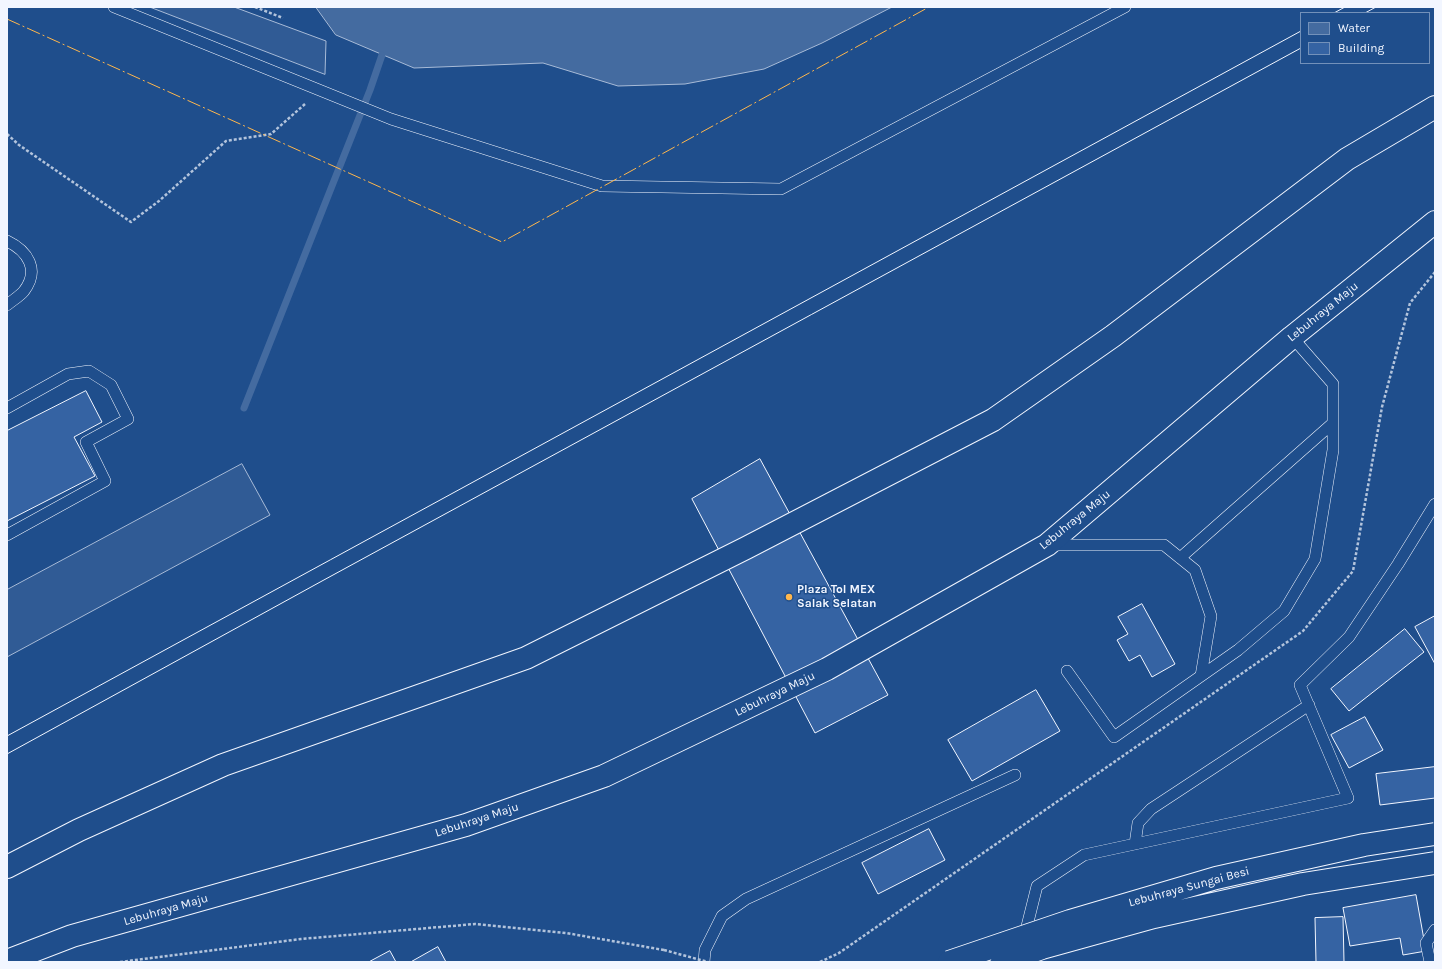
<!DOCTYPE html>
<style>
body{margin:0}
#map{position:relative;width:1442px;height:969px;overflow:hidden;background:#1f4e8c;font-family:Karla,sans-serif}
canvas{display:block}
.frame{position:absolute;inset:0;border:8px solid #f2f6ff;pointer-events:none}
.legend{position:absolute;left:1300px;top:12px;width:130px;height:52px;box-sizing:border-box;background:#1f4e8c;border:1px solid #7391ba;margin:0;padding:5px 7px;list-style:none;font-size:12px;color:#f2f6ff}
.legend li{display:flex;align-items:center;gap:8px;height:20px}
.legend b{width:20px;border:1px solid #7391ba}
</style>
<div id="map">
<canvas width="1442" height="969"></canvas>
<div class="frame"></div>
<ul class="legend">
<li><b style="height:11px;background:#446ba0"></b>Water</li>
<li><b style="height:11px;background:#3563a3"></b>Building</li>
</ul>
</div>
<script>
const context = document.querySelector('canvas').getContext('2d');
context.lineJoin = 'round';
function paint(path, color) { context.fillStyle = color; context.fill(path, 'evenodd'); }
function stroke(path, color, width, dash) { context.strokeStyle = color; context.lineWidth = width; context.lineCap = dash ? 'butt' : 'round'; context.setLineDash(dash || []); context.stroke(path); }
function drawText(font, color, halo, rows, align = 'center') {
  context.font = font + ' Karla,sans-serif'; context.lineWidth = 3; context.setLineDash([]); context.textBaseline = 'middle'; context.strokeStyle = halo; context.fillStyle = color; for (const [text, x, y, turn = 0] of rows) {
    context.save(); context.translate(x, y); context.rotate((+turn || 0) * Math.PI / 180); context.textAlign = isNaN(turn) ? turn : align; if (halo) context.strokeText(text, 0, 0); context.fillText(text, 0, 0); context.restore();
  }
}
const built = new Path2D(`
 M150 7H234L326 41 325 74Z
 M242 464 270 515 7 657V590Z`);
const water = new Path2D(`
 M316 7H892L822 43 764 69 685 84 618 86 543 63 414 68 336 35Z`);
const stream = new Path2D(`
 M244 408 370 90 382 55`);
const building = new Path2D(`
 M86 391 102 422 74 437 95 476 7 521V431Z
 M760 459 888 695 815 733 692 499Z
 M1142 604 1175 664 1152 677 1140 655 1129 661 1117 640 1128 634 1118 617Z
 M1435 616V664L1415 627Z
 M1405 629 1424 652 1349 711 1331 689Z
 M1036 690 1060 731 972 781 948 740Z
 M1365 717 1383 750 1349 768 1331 735Z
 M1435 767V798L1380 805 1376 774Z
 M929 829 945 860 878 894 862 863Z
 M1416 895 1426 951 1403 955 1400 938 1350 946 1343 908Z
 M1343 917 1344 962H1316L1315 918Z
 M438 947 446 962H411Z
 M390 951 396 962H369Z`);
const path = new Path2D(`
 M255 7 283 18
 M7 134 19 145 131 222 159 201 226 141 271 134 305 104
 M120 962 301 939 475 924 566 933 664 950
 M820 962 839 953 1303 631 1353 571 1382 407 1410 303 1435 272`);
const service = new Path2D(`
 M114 7 391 119 602 186 781 189 1125 7
 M7 241C28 251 40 270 24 291 20 296 13 300 7 305
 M7 408 68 374 89 371 111 385 128 419 86 442 105 481 7 535
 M1050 545H1164L1195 570 1211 616 1201 676
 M1180 558 1333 423
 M1067 671 1114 737 1238 650 1284 611 1315 559 1333 450V384L1292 337
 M1135 844 1138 823 1151 809 1309 705
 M1024 938 1037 886 1084 855 1348 798 1300 685 1349 637 1398 564 1435 504
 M704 962 705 950 722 916 746 899 1015 775
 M1430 962 1426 943 1435 930`);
const motorway = new Path2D(`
 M7 867 79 830 223 765 526 658 746 548 993 420 1113 336 1347 159 1435 107
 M7 961 72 936 466 825 604 776 827 669 1047 545 1292 337 1435 222`);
const tram = new Path2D(`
 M1334 13 1345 7
 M1365 13 1376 7
 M7 736 1301 31
 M7 754 322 581 1301 48`);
const pathBridge = new Path2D(`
 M664 950 708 962`);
const motorwayBridge = new Path2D(`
 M949 962 1070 921 1216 878 1364 845 1435 834
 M1002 962 1042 948 1154 917 1303 884 1435 863`);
const power = new Path2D(`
 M7 19 502 242 929 7`);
const markers = [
 [789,597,4,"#ffb74d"]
];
const streetNames = [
 ["Lebuhraya Maju",1323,312,-39],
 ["Lebuhraya Maju",1075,520,-39],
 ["Lebuhraya Maju",775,694,-26],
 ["Lebuhraya Maju",477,820,-18],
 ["Lebuhraya Sungai Besi",1189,887,-15],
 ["Lebuhraya Maju",166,910,-16]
];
const poiNames = [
 ["Plaza Tol MEX",797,590],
 ["Salak Selatan",797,604]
];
paint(built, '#305b95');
stroke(built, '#a8bbd7', 1);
paint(water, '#446ba0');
stroke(water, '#a8bbd7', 1);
stroke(stream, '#446ba0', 7);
paint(building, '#3563a3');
stroke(building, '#f2f6ff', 1);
stroke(service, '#f2f6ff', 12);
stroke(motorway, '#f2f6ff', 24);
stroke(path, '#b3c4dc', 2.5, [3, 2]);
stroke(service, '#1f4e8c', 11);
stroke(motorway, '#1f4e8c', 22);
stroke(tram, '#f2f6ff', 1);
stroke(motorwayBridge, '#f2f6ff', 24, []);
stroke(pathBridge, '#b3c4dc', 2.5, [3, 2]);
stroke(motorwayBridge, '#1f4e8c', 22);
stroke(power, '#ffb74d', 1, [14, 3, 2, 3]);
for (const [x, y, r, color] of markers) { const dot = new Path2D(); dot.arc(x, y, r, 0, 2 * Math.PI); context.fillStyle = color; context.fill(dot); stroke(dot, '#1f4e8c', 1.5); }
drawText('12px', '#f2f6ff', '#1f4e8c', streetNames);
drawText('bold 12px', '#f2f6ff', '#1f4e8c', poiNames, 'left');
</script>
